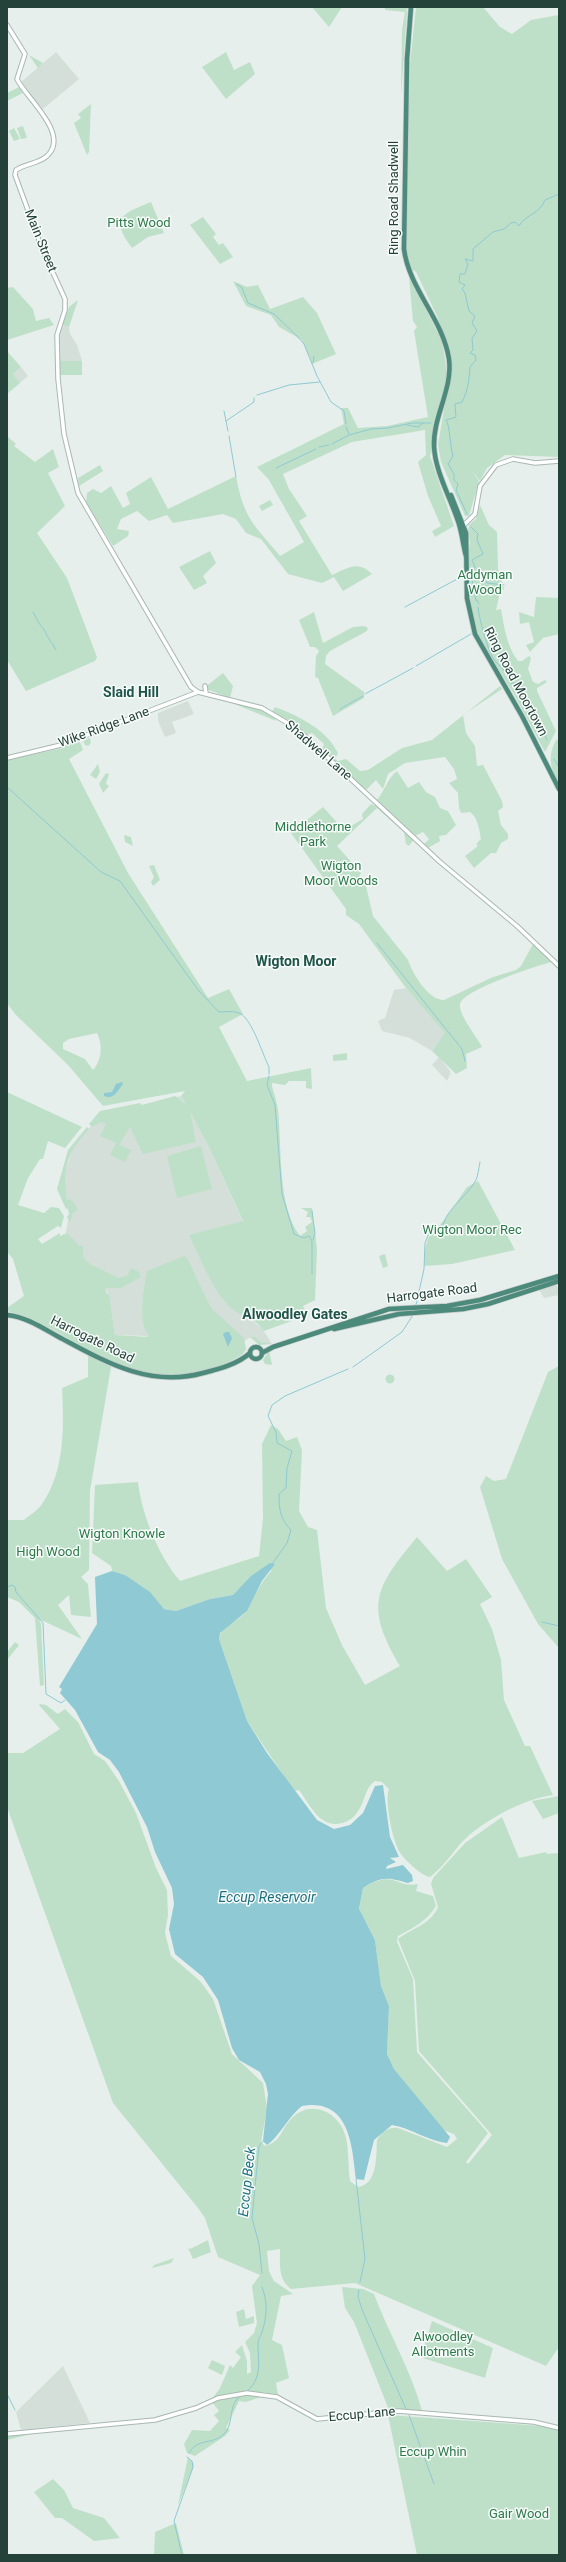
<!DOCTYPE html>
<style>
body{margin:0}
#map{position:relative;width:566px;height:2562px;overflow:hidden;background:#e6efeb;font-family:Roboto,sans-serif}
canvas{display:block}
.frame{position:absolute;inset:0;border:8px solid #24423a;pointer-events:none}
</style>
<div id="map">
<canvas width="566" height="2562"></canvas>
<div class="frame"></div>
</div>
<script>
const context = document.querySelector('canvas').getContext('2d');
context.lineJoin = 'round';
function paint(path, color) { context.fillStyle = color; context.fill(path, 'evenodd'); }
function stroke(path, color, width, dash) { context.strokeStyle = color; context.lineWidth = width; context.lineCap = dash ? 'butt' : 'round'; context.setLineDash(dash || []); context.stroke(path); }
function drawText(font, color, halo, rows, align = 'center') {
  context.font = font + ' Roboto,sans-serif'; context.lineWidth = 3; context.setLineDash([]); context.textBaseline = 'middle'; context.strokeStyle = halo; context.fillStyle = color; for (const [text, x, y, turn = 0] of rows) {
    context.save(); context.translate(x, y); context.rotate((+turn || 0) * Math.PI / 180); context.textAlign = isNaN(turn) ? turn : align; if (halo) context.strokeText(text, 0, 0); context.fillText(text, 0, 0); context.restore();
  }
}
const built = new Path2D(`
 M56 52 79 79 43 109 20 83Z
 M62 325 69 327 70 334 77 345 82 361H59V329Z
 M21 367 28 376 20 383 13 374Z
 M188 701 194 714 172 722 176 733 165 737 158 721V713Z
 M406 988 446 1033 432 1051 410 1038 382 1031 378 1021 385 1018 394 990Z
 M439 1057 450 1071 451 1077 450 1074 447 1081 432 1065Z
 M181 1096 209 1147 243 1222 190 1235 223 1300 262 1328 272 1344H266L251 1337 244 1341 240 1356 198 1373 145 1336 115 1335 109 1294 65 1236 70 1211 68 1212 63 1177 74 1145 102 1114Z
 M556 1285 559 1289V1295L544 1298 539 1289Z
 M63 2366 90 2423 21 2430 16 2412Z`);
const green = new Path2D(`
 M312 7H342L329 27Z
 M385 7H409L406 10 407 12 401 97 402 30 405 12 385 10Z
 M416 7H483L500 27 512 34 531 20 559 15V457L505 455 487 468 480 481 471 470 479 481 469 516H465L441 462 438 445 451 366 438 318 416 272 411 269 406 249 410 64Z
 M226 52 234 70 250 62 255 74 226 99 202 67Z
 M29 55 43 63 38 68Z
 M19 87 23 93 7 101V93Z
 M91 104 89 152 87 155 74 123 81 118 78 114Z
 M23 126 27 138 21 139 17 128Z
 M14 128 20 139 14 141 9 131Z
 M151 202 164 233 148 237 132 248C110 218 121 214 151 202Z
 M203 217 216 234 213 237 219 245 223 243 233 257 220 264 190 225Z
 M409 277 442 341 445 358 447 376 430 456 454 526 435 537 432 531 441 526 428 496 418 462 426 455 425 430 352 442 283 474 289 489 307 516 299 521 332 575C348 568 358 560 372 574L343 591 334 577 322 583 288 574 261 539 246 533 236 519 223 514 173 523 167 515 149 521 137 511 121 519 117 529 129 531 128 536 113 546 86 502 87 493 93 489 101 493 111 486 123 508 130 504 126 493 151 477 168 509 236 476C244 520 254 524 280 556L304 542 269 480 257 467 344 424 341 408H348L358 428 387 426 428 417 414 331 417 327 413 321Z
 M233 281 247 287 258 285 270 309 303 297 317 313 336 354 312 364 302 340 279 327 271 315 246 306Z
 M13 287 33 309 36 321 49 318 54 325 7 340V288Z
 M78 300 69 327 62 325 69 307Z
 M7 351 21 367 13 374 20 383 7 394Z
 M59 361H82V375H60Z
 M7 436 16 444 14 446 35 462 53 449 59 467 48 473 65 506 37 533 67 578 97 657 95 661 26 691 7 660Z
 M100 465 103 471 79 486 78 478Z
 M270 500 273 505 262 511 259 506Z
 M480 505 489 525 497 532 498 569 504 589 500 592 496 610 501 609C504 627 507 647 518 661H522L529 656 531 658 528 669 533 682 538 684 545 680 547 682 537 688V691L556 731 545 752 515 696 477 634 470 605 471 604 467 566 470 542 468 531 469 525 476 519Z
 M210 551 216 563 203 576 207 583 194 590 179 567Z
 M536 597 559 598V634L543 638 530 652 526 645 534 642 529 622 520 624 519 612 534 617Z
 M314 612 323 643 353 627 364 626 368 628 367 631 330 651 326 656 325 664 364 692V698L333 716 318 678 315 677 316 656 319 651 315 647H310L299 620Z
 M223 673 233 686 230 698 204 688Z
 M500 686 502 689 463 715 466 733 475 746 477 766 483 765 502 801 503 807 498 811 501 825 508 834V839L501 843 496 853H491L474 868 465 856 478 846 476 844 481 839C479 829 478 818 470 812L461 813 459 808 458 793 449 783 457 779 454 769 445 757 405 763 388 774 383 789 376 780 365 791 322 749 324 744 312 733 307 735 297 725 272 712 275 707C299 716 326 729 338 753L335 759 338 761 346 759 360 771 368 770 402 748 432 740Z
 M220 698C232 702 272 709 276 721Z
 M108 729 90 738 91 743 88 746 85 745 83 741Z
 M557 739 559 742V783C550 769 547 754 557 739Z
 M80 742 83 750 69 759 128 873 208 998 229 989 243 1014 219 1027 247 1081 311 1068 312 1089 306 1088V1081H289L285 1085 272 1083V1086C274 1094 277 1102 278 1110 282 1146 277 1206 300 1236L307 1231 305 1227 312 1222 310 1217H306L308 1212 301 1208H312L317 1249 315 1300 303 1306 306 1312 305 1316 264 1331C257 1319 241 1317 231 1308 213 1292 200 1257 189 1235L243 1221 209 1147 181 1096 185 1091 103 1106 68 1065 15 1014 7 1003V760L63 748 62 746ZM97 1033C103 1045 102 1060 93 1070L85 1059 63 1049V1043L69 1039Z
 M98 764 100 772 96 779 90 775Z
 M397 771 408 788 419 782 426 792 435 797 440 808 448 811 456 825 446 835 439 836 440 841 428 848 424 844 429 839 423 832 415 836 377 800C385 790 388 778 397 771Z
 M106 773 109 774 106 784 109 786 103 793 99 784Z
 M371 804 378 807 414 839 409 846 406 844 404 832 377 808 337 846 361 873 359 877 366 886 373 916 408 960C413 974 428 1000 444 1000L493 977 516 970 521 966 533 944 559 967V970L551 962C536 966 463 990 460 1004 458 1014 477 1037 482 1047L466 1054 467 1068 456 1074 432 1051 445 1033 406 988 359 924 346 915V909L291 833 323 807 344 830 363 819 362 814Z
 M124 835 131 837 133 846 125 842Z
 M154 865 160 880 153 886 151 882 154 877 149 866Z
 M347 1053V1060L333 1061V1055Z
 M7 1092 82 1127 65 1148 48 1141 43 1159H40L28 1178 18 1205 44 1213 51 1207 59 1208 64 1216 61 1228 58 1226 38 1239 42 1244 60 1233V1236L67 1233 80 1246H83V1257L90 1264 119 1278 128 1275 131 1268 139 1272 141 1277 121 1288H105L107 1294 109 1293 115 1335 148 1337 149 1335C137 1324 144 1287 147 1271L184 1256 187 1258 211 1308 244 1338 246 1349 243 1354C184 1392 132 1375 76 1343 54 1330 32 1317 7 1311V1308L24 1296 13 1259 7 1252Z
 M175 1096C195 1107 191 1124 196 1142L143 1154 130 1127 119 1145 131 1150 125 1162 110 1155 116 1143 100 1136 106 1124 101 1122 92 1127 89 1124 100 1111 140 1103 142 1105Z
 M87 1127 89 1129C67 1153 62 1168 67 1200L70 1199 76 1205 77 1211 73 1213 70 1222 67 1217 69 1214 68 1208 66 1209 57 1189 68 1150Z
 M201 1146 212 1189 177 1198 167 1156Z
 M478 1181 515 1250 452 1264 424 1266V1253L428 1238 444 1220 467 1187Z
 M385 1254 388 1266 383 1268 379 1256Z
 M250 1337H255L261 1342 272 1344 259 1345Z
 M269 1351 272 1365 265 1364 263 1360Z
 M88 1355 111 1367 90 1491 89 1570 81 1577 88 1584 91 1617 71 1615 69 1595 58 1605 82 1639 39 1619 41 1624 44 1685 40 1686 35 1618 19 1602 7 1597V1520H24C30 1515 38 1510 42 1504 65 1471 64 1426 62 1388L88 1377Z
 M559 1366V1648L538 1624 502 1559 480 1487 486 1476 494 1481 506 1479 548 1372Z
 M385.5 1379a4.5 4.5 0 1 1 9 0a4.5 4.5 0 1 1-9 0Z
 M271 1425 278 1429 286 1441 297 1437 302 1450 299 1511 308 1527 317 1530 326 1608 342 1645 365 1685 400 1666C364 1605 375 1588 417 1537L447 1571 466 1559 492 1597 480 1604 492 1629 501 1660 504 1700 525 1746H530L553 1795C523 1799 482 1821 461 1843 451 1855 442 1868 430 1877 422 1876 406 1861 401 1854 393 1844 384 1801 389 1789L382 1782 375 1781C366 1787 365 1799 360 1808 356 1815 351 1821 342 1823 320 1829 310 1805 299 1790L294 1791 247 1721 219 1639C221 1624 240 1622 247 1610 255 1596 260 1583 272 1570L259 1571 233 1595 210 1599 176 1611 164 1609 125 1575 112 1571 111 1566 92 1553 95 1485 138 1482C142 1515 158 1555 180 1581L259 1556 263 1518 262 1444Z
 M15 1642 19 1645 7 1660V1652Z
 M40 1704 46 1705 58 1714 65 1709 78 1722 94 1754 105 1761 119 1781 136 1813 156 1868 167 1890 168 1915 165 1933 171 1956 201 1982 213 1999 232 2054 263 2083 267 2108 261 2142 265 2146C282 2141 280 2131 291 2119 311 2098 340 2112 346 2138 349 2151 348 2167 350 2181L358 2187C378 2184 376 2156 377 2140 382 2132 389 2127 398 2128L447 2147 457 2139 454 2134 443 2130 394 2069 387 2054 389 2006 381 1986 375 1940 359 1910 363 1888C395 1868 396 1889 418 1884L416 1891 433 1896 436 1906C427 1921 413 1928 398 1936L397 1942 413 1979 417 2052 488 2133 466 2162 468 2164 492 2135 419 2051 415 1981 398 1939C412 1928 430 1925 438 1907L431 1884 433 1878 465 1843 502 1817 519 1858 546 1852 547 1854 559 1853V2347L546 2366 355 2283 291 2289C278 2279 280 2265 280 2249L267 2251 269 2271 274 2281 293 2294 281 2296 272 2340 282 2345 289 2378 276 2383 278 2395 262 2392 261 2397 246 2402 239 2401 226 2428 230 2430 225 2436 195 2456 187 2453 184 2444 192 2430 210 2431 219 2421 214 2415 219 2411 212 2402 244 2395 212 2399 220 2388 230 2365 233 2368 241 2357 235 2352 242 2345 247 2361V2374L251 2372 250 2353 245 2342 254 2333 257 2323 252 2286 260 2275 218 2257 205 2218 198 2208 113 2103 8 1810 7 1753H23L60 1729 39 1705Z
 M559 1796V1813L543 1819 532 1801Z
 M208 2240 211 2252 193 2259 188 2248 190 2249Z
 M174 2258 171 2263 152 2268 154 2265Z
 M342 2287 363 2289 374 2294C389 2334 411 2370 422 2411L389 2410 354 2322 345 2308Z
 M244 2309 246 2319 254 2316V2323L239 2327 236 2312Z
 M432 2321 493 2348 485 2378 423 2358V2350Z
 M212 2360 225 2366 222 2375 208 2368Z
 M388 2415 543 2426 559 2430V2555H417Z
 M25 2432 27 2435 7 2440V2436Z
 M188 2457 194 2464 193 2469 178 2505Z
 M53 2479 64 2490 73 2508 104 2518 120 2538 94 2541 62 2518H55L34 2492Z
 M176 2523 184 2555H154L155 2532Z`);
const water = new Path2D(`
 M122 1082 123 1084C117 1091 114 1100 104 1096V1093L112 1092 116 1084Z
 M226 1332H229L232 1338 228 1347 223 1334Z
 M270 1563 275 1564 262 1581 247 1611 220 1633 219 1639 247 1721 267 1753 317 1820 334 1829 350 1825 363 1813 375 1786 383 1785 390 1837 399 1857 390 1858 396 1862 387 1866 386 1869 403 1865 412 1875 413 1881 408 1883C388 1877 381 1876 363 1888L359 1909 375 1940 381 1986 389 2006 387 2054 394 2069 450 2137 447 2143C428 2141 411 2128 392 2125L374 2140 364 2180 356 2179C352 2146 350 2098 302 2106 289 2116 278 2138 267 2145L263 2141 268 2094 266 2084 260 2072 239 2060 232 2048 218 2000 203 1977 175 1954 169 1929 174 1904 172 1888 155 1852 147 1827 119 1772 110 1760 98 1752 75 1710 60 1693 62 1689 59 1687 97 1624 95 1577 112 1571 125 1575 150 1592 164 1609 176 1611 210 1599 233 1595 251 1576Z`);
const stream = new Path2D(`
 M237 284 242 288 248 303 274 314 297 336 304 344 317 376 331 402 344 411 346 424
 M313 363 314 356
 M257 395 289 385 320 382
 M224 411 228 431
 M226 421 254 402V398
 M407 425 418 427 423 423
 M346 427 349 434
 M229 436 236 477
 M332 444 349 435 371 429 388 428 412 423H431
 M319 447 329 445
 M276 468 316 449
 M467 514 456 490 458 484 454 480V474L448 464 453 456C450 447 450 425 446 420L456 417 455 404 462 402C468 391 469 380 470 367L476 360 475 355 470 353 473 350 472 338 477 331 472 323 475 316 469 311 465 293 462 289 465 285 459 282 460 274H465L468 264 465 259 473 261V249L493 232 504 229 511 223 515 222 519 226C526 214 540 214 545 200L559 194
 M471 527 478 534 477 540 483 554 472 560 475 567 471 574 476 601
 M484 578 487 583 504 585
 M477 600 479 604
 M405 607 461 577
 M478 607C479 618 488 654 496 662 503 669 508 673 511 683L520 684 529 704
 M33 612 37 619
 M37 620 41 626
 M42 627 46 633
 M46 634 51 642
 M52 643 56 650
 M416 666 471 634
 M365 694 413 668
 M340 709 363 696
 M533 709 547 740
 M554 759 559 767
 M7 787 101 872 120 881 198 990 219 1012C225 1012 234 1010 241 1014 253 1022 262 1053 269 1067V1074
 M377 943 462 1049 465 1061
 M269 1076 267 1085 275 1105 282 1194 294 1234 304 1238 309 1236 312 1241V1274
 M312 1211 315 1233 313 1240
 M416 1305 424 1269 425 1243 429 1233 443 1225C448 1207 467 1197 476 1180 478 1175 479 1168 480 1162
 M353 1367 402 1332 413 1315
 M272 1564 287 1543 291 1530C280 1519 279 1509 279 1494L286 1488 287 1468 292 1451 277 1443 276 1432 268 1416 272 1405 285 1396 348 1369
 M7 1587 12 1585 15 1587 16 1592 43 1623 46 1694 61 1703 65 1700
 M542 1622 559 1626
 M356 2179 365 2259 360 2282
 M262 2273 259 2244 252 2218 259 2146 263 2141
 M359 2290 358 2297 363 2312 406 2409
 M246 2392C263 2379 258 2361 258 2343 258 2339 261 2336 262 2332 267 2316 268 2303 262 2287
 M7 2394 15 2410
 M409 2415 434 2484
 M189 2453C197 2438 211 2445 223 2435 235 2425 227 2406 240 2396
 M182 2555 174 2521 193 2467 192 2461 187 2457`);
const tertiary = new Path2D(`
 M7 25 25 54 17 79C25 97 71 134 47 156 40 163 25 164 16 170L15 175 43 251 65 299V310L57 335 58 379 64 434 78 493 191 687 198 692 262 708 296 728 440 862 517 926 559 966
 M462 527 475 514 480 486 496 465 513 459 535 463 559 461
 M205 686 206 693
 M7 758 61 745 198 692
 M7 2434 155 2420 196 2408 218 2398 247 2393 277 2397 317 2419 398 2411 534 2422 559 2428`);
const trunk = new Path2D(`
 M411 7 407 59 404 249C409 289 443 319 449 359 453 389 433 416 434 446 435 471 450 497 458 521 462 532 463 545 466 556
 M451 495 466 533 467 598 475 634 522 716 559 789
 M7 1315C26 1317 41 1327 57 1336 104 1361 148 1388 203 1373 219 1369 238 1364 250 1353
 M334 1329 399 1314 463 1309 488 1304 559 1281
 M250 1353a6 6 0 1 1 12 0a6 6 0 1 1-12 0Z
 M262 1353 273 1347 389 1309 447 1306 480 1300 559 1276`);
const streetNames = [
 ["Ring Road Shadwell",395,198,-90],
 ["Main Street",40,241,68],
 ["Ring Road Moortown",515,682,62],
 ["Wike Ridge Lane",104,728,-20],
 ["Shadwell Lane",318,751,41],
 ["Harrogate Road",432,1294,-7],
 ["Harrogate Road",92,1340,26],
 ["Eccup Lane",362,2415,-5]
];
const parkNames = [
 ["Pitts Wood",139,224],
 ["Addyman",485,576],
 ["Wood",485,591],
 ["Middlethorne",313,828],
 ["Park",313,843],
 ["Wigton",341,867],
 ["Moor Woods",341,882],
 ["Wigton Moor Rec",472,1231],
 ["Wigton Knowle",122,1535],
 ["High Wood",48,1553],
 ["Alwoodley",443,2338],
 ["Allotments",443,2353],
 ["Eccup Whin",433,2453],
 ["Gair Wood",519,2515]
];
const neighbourhoodNames = [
 ["Slaid Hill",131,693],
 ["Wigton Moor",296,962],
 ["Alwoodley Gates",295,1315]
];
const waterNames = [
 ["Eccup Reservoir",267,1898],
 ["Eccup Beck",248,2182,-84]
];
paint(built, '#d4dfda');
paint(green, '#bfe0c8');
paint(water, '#8ec9d4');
stroke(stream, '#8ec9d4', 1);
stroke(tertiary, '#a8b8b2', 5.5);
stroke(trunk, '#c2cac8', 6);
stroke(tertiary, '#fff', 3.5);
stroke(trunk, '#4c8a7c', 4.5);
drawText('13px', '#24423a', '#f7fbf9', streetNames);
drawText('13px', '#2d7a4b', '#f7fbf9', parkNames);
drawText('bold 14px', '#1f5548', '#f7fbf9', neighbourhoodNames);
drawText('italic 14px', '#1c6f80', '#f7fbf9', waterNames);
</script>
